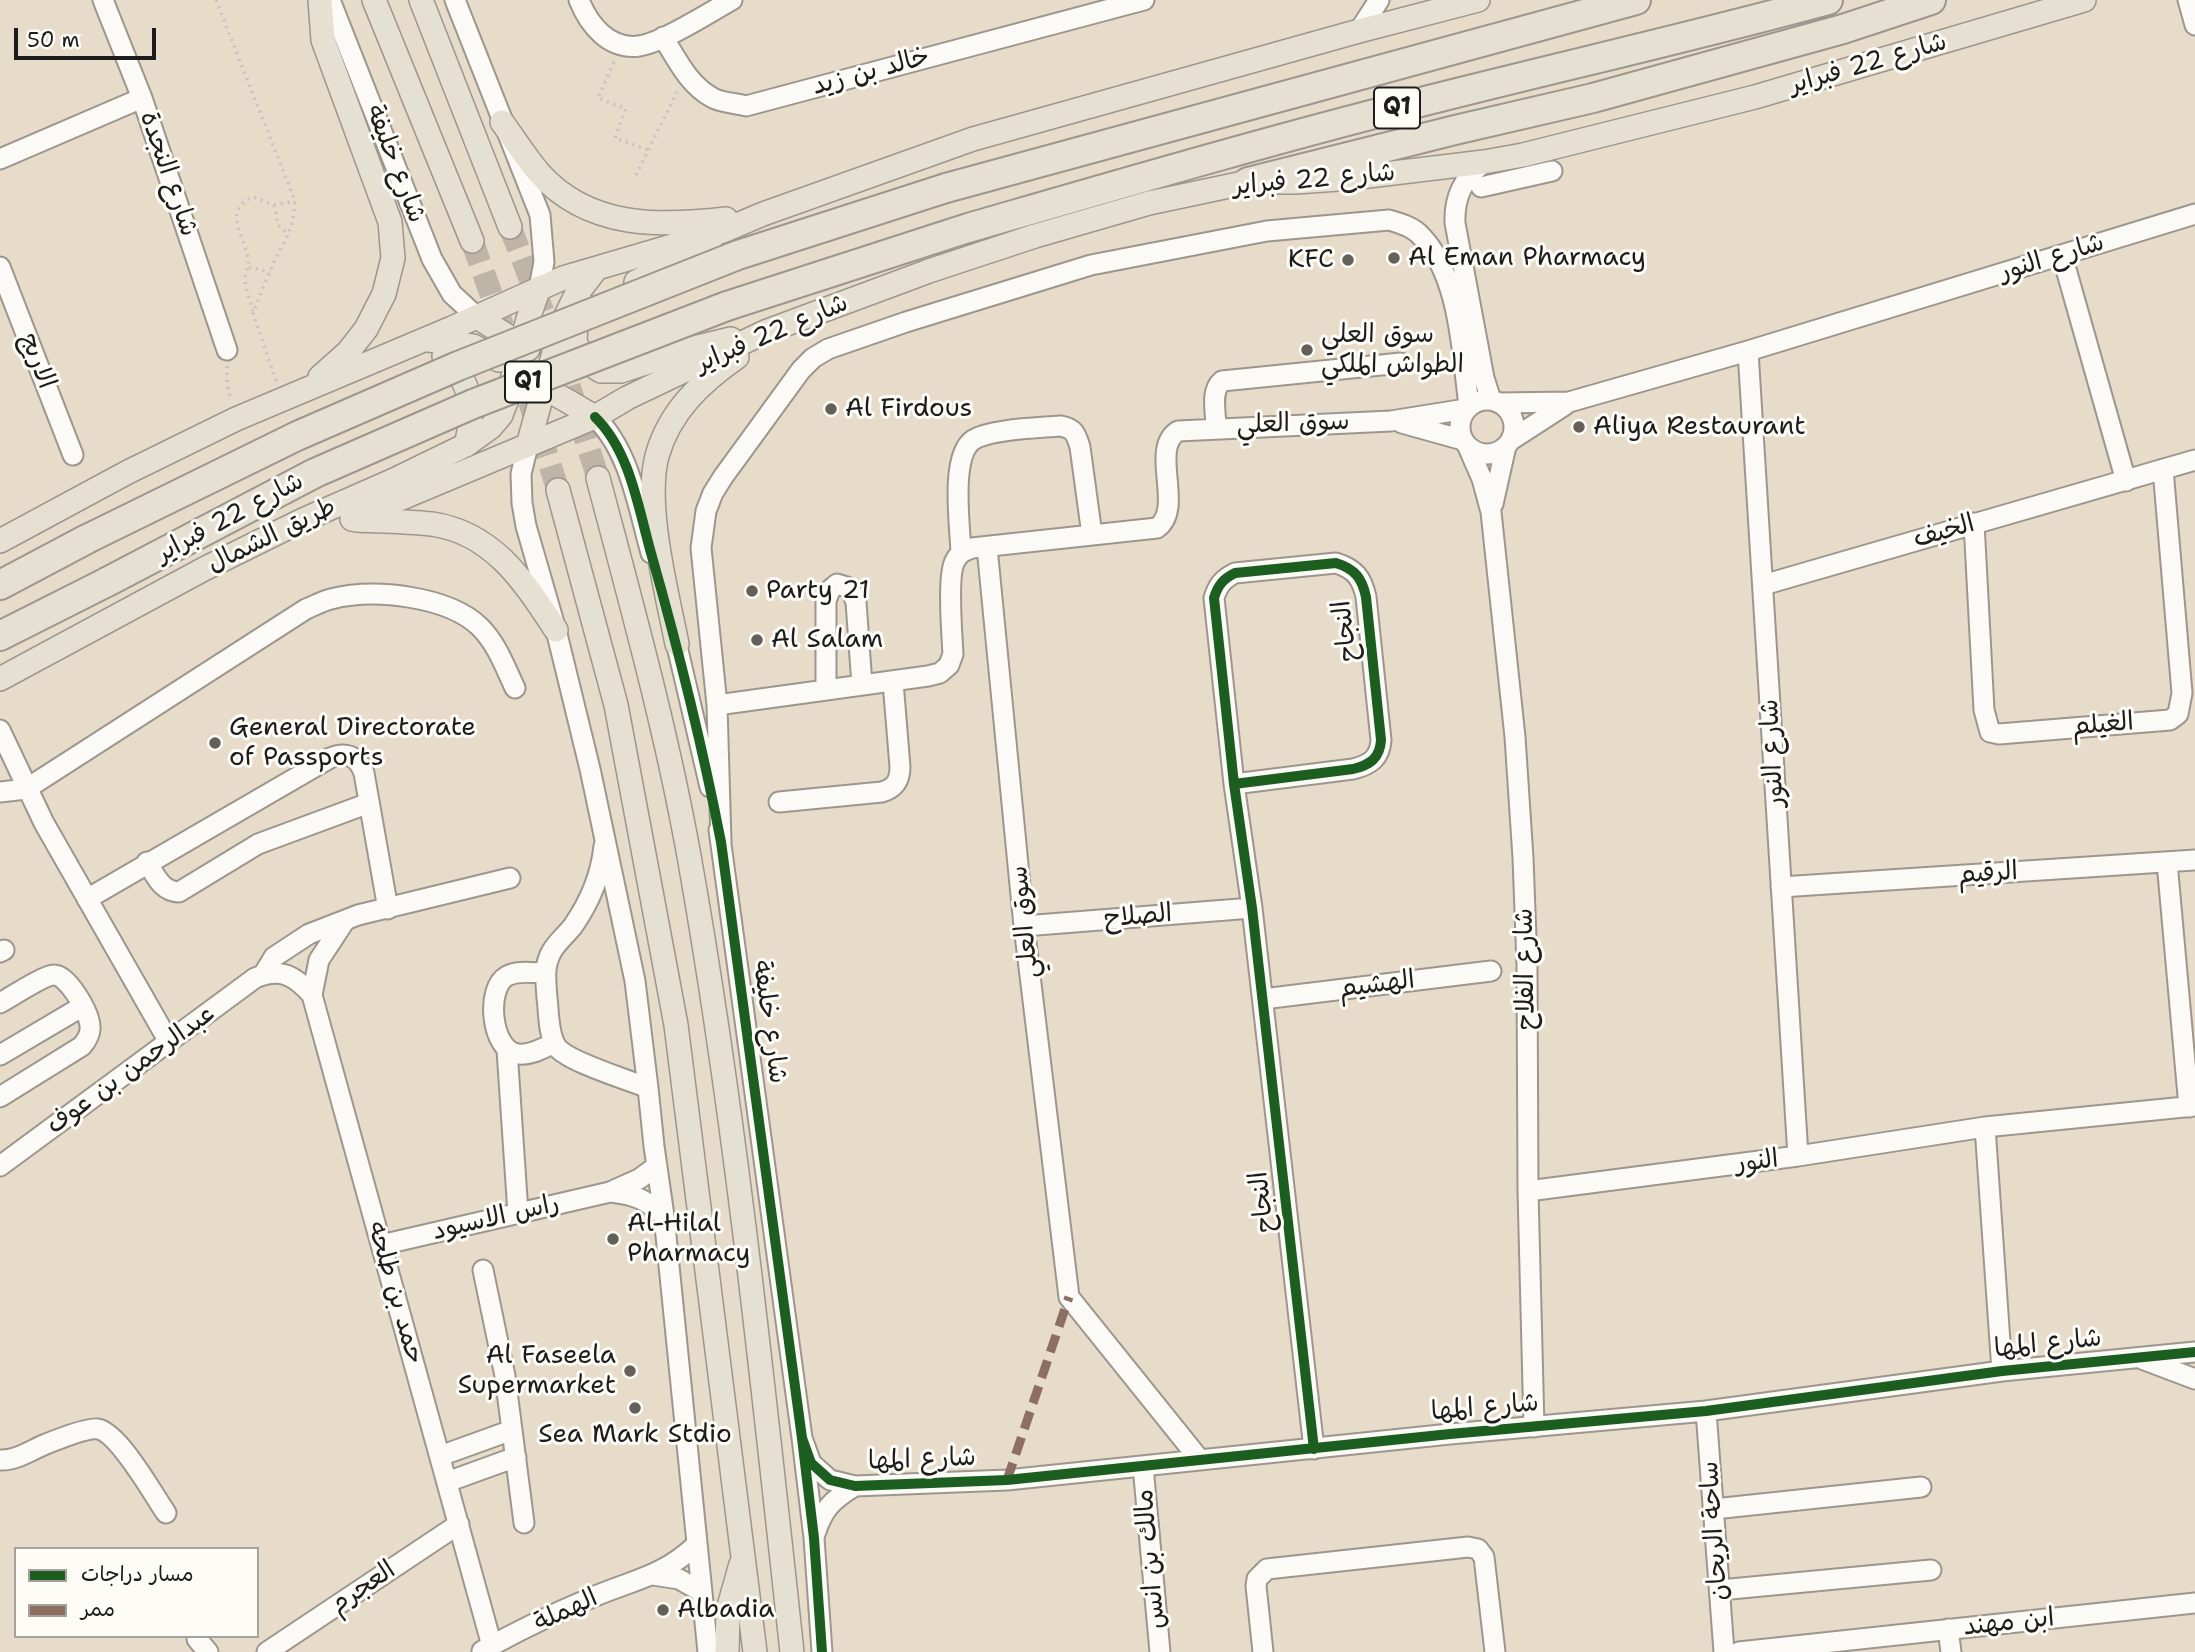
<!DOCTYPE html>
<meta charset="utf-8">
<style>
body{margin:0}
#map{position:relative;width:2195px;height:1652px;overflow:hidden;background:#e7dbca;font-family:"Shantell Sans","Playpen Sans Arabic",sans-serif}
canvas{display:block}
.legend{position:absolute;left:14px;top:1547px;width:245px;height:91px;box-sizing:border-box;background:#fdfcf7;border:2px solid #a3a29f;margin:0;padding:9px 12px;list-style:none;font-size:21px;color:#1c1c1c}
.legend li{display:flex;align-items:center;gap:14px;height:35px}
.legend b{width:35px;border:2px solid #a3a29f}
.scale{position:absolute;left:14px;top:28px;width:142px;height:32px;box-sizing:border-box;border:4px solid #1c1c1c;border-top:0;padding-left:9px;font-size:21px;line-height:24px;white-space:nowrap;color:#1c1c1c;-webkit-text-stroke:5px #fdfcf7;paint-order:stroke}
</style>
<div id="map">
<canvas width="2195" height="1652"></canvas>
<ul class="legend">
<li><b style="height:9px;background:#1b5e20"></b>مسار دراجات</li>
<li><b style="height:9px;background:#8d6e63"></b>ممر</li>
</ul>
<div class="scale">50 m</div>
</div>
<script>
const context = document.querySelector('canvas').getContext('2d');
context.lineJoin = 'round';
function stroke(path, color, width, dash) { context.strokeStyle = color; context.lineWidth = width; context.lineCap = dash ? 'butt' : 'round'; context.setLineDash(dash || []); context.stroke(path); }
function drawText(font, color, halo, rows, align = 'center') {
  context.font = font + ' "Shantell Sans","Playpen Sans Arabic",sans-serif'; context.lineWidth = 6; context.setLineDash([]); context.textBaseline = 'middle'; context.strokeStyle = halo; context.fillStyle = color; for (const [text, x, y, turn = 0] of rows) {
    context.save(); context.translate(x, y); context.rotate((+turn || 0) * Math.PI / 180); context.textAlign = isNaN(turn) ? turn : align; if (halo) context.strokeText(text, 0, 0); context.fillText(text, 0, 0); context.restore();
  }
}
const majorTunnel = new Path2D(`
 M510 227 557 348 598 478
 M472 241 503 327
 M519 369 558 490`);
const path = new Path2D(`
 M216 0 295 201C294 230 286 236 275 260 267 277 260 296 253 313L276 381
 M614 62 598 98 626 109 615 138 648 150
 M636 175 677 92
 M274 205 278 225 289 235
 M249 267 270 272
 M253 311C250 301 245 289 245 279 245 271 250 266 248 258 244 235 222 210 253 197L274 205 295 201
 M227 366V382L231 400`);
const minor = new Path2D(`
 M103 0 142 98 227 350
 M330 0 432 259 452 294 477 317
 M455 0 540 215 544 262 539 288
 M579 0C589 25 609 50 639 46 662 43 710 12 732 0
 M2188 0 2195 25
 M1359 31 1379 0
 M663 37C677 60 689 85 713 98 722 103 736 103 746 106L1144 0
 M0 159 142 98
 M1484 162C1463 179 1454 197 1455 223L1484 378 1491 400
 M1481 187 1552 171
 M2062 255 2126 481
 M0 267 73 455
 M1748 351 1798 1156
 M1460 427a27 27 0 1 1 54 0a27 27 0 1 1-54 0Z
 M1499 403 1569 402 1748 351 2195 214
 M595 417C630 451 638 507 651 553
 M1402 423 1463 440
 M1216 427C1216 413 1210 391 1222 381L1401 363
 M1511 440 1565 405
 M528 445 521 474 522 503 526 526 556 630 590 769 635 981 648 1088 654 1146 664 1216 708 1652
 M1468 447 1482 479 1491 512 1515 737 1523 858 1527 965 1528 1191 1534 1427
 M1493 504 1506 446
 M1974 523 1984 710 1990 732 1999 734 2170 720 2178 714 2182 693 2163 469
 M987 547 1024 926 1069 1297 1200 1460
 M961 552C960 526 950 456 973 440 990 429 1038 428 1060 426 1074 428 1076 434 1080 447L1092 535
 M1763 585 2195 460
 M673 629 710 787
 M826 689V601L830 590 837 584 850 588 856 602 862 685
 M717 705 928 676 940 673 949 665 953 654C952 635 947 575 955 561 959 553 964 551 972 548L1157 528C1185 508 1149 449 1178 431L1391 421 1466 409
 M0 730 44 823 169 1042
 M1234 784 1353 769C1370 765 1380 758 1381 740L1366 597C1362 578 1355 569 1336 563L1235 573C1223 579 1218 585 1214 598L1234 784 1252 908 1314 1449
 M0 792 26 789 306 609C314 606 322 601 331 599 374 588 448 596 480 627 497 644 505 667 515 688
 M779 802 882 792C895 788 900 781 900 767L893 682
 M719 830 802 1438 814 1538 822 1652
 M721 842 717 705 701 548 706 511 713 493 723 477 801 370 813 358 828 349 906 322 1091 265 1267 231 1389 220C1399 223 1410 226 1418 233 1460 272 1462 353 1469 406
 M604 846C601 875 589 903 573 926 566 935 557 942 552 951 543 966 546 982 547 998 549 1013 548 1033 556 1046 565 1061 629 1080 648 1088
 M147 862C156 876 161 891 179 892L258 844 369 803
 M2167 862 2189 1107
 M1781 887 2195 860
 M87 899 330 758C346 751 358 756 364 773L388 909
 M1024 926 1252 908
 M0 952 4 950
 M545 973C533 973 518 970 507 976 485 988 491 1051 518 1054 530 1056 543 1048 554 1043
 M263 975 274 957 309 934 358 915 510 878
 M312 995 319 960 344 922
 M1263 999 1491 971
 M0 1003C11 997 44 975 54 975 68 975 89 1012 90 1026 91 1034 87 1040 82 1046L0 1097
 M507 1050 518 1213
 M0 1055 83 1006
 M1985 1127 2002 1371
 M0 1166 255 978C281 967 295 976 312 995L492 1646
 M1528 1191 1798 1156 1985 1127 2195 1106
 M611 1192C636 1195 645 1199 664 1216
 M381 1245 610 1192 639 1179 657 1166
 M483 1270 505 1376 524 1523
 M2142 1359 2195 1379
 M1706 1411 1724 1652
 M802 1438 811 1463 830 1480 855 1486 1007 1480 1450 1434 1706 1411 2002 1371 2195 1352
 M440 1456 512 1430
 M0 1460C16 1461 31 1450 46 1444 56 1440 88 1427 98 1429 119 1433 153 1494 166 1513
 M1143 1466 1160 1652
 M447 1482 516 1457
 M1714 1509 1921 1487
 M815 1534C823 1509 832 1500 855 1486
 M653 1575 679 1579 702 1592
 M1720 1590 1931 1570
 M1948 1629 1951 1652
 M197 1639 208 1652
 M482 1651C517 1631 555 1613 593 1597 633 1580 664 1576 697 1544
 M267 1652 459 1524
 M1263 1652 1256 1586 1257 1579 1267 1569 1468 1547 1478 1549 1484 1557 1495 1652
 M1739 1652 2195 1603`);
const major = new Path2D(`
 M320 0 323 40 390 222 393 258 384 294 366 329 348 352 320 377
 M374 0 472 241
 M421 0 510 227
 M502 122C515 140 526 158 540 174 589 228 659 227 726 219
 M636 282 680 261 710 241
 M587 307 576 322 575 342 584 360 601 371H621L682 351 731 339
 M477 317 528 349
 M429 340 473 346 499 360
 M444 356C472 382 475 410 466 445
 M531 380 595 417
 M528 445 562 324 576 295 596 269
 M598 478C631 603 666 728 689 856 736 1120 763 1386 792 1652
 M558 490 616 705 676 1025 755 1652
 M352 519 595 417 627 398 765 332 929 271 1035 236 1149 203 1248 182H1296L1352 178 1484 162 1523 155 1755 97 2084 0
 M356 520C381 521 407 521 432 524 494 533 525 583 556 630
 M0 541 128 472 236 419 452 328 563 278 723 231 763 214 973 139 1359 31 1478 0
 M677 644C667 593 644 505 657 456 669 412 701 382 737 357
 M0 679 204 569 303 520 392 481 466 445 491 427 501 415 507 399 528 319 539 288
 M727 1652 728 1610 741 1564`);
const highway = new Path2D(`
 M1248 182 1455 130 1593 98 1843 29 1931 0
 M946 188 1636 0
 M968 228C1117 185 1267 141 1417 103 1554 68 1692 37 1828 0
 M0 585 87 539
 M0 636 107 582`);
const highwayBridge = new Path2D(`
 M87 539 297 436 458 366 738 255 946 188
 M107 582 315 473 473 404 727 306 968 228`);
const quiet = new Path2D(`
 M1007 1480 1069 1297`);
const cycleway = new Path2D(`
 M595 417C630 451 638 507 651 553 678 648 702 744 721 842L802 1438 814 1538 822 1652
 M1234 784 1353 769C1370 765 1380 758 1381 740L1366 597C1362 578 1355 569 1336 563L1235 573C1223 579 1218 585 1214 598L1234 784 1252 908 1314 1449
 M802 1438 811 1463 830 1480 855 1486 1007 1480 1450 1434 1706 1411 2002 1371 2195 1352`);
const markers = [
 [1394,258,7,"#635f59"],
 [1348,260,7,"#635f59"],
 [1307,350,7,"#635f59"],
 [831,409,7,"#635f59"],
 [1579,427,7,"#635f59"],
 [752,591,7,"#635f59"],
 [757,640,7,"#635f59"],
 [215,743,7,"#635f59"],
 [613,1239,7,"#635f59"],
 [630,1371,7,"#635f59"],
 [635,1408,7,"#635f59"],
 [663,1610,7,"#635f59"]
];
const shields = [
 [1397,108,46],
 [528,382,46]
];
const shieldNames = [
 ["Q1",1397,108],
 ["Q1",528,382]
];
const streetNames = [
 ["شارع 22 فبراير",1868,64,-16],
 ["خالد بن زيد",871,72,-15],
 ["شارع خليفة",395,164,69],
 ["شارع النجدة",168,174,71],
 ["شارع 22 فبراير",1314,180,-5],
 ["شارع النور",2052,258,-17],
 ["شارع 22 فبراير",772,334,-23],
 ["الاريج",37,361,69],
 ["سوق العلي",1293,424,-2],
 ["شارع 22 فبراير",230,518,-28],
 ["الخيف",1944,532,-16],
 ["طريق الشمال",272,536,-26],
 ["النجاح",1346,631,-97],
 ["الغيلم",2103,725,-5],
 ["شارع النور",1773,753,-93],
 ["الرقيم",1988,874,-4],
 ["الصلاح",1138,917,-5],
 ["سوق العلي",1025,922,-96],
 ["شارع الفلاح",1526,969,-91],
 ["الهشيم",1377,985,-7],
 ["شارع خليفة",769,1022,82],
 ["عبدالرحمن بن عوف",131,1070,-36],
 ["النور",1757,1162,-7],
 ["النجاح",1263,1202,-97],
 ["راس الاسيود",496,1218,-13],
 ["حمد بن طلحه",395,1293,74],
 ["شارع المها",2048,1344,-6],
 ["شارع المها",1485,1408,-5],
 ["شارع المها",922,1460,-2],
 ["ساحة الريحان",1715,1531,-94],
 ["مالك بن انس",1151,1559,-95],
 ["العجرم",363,1588,-34],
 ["الهملة",566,1611,-25],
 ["ابن مهند",2009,1623,-6]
];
const poiNames = [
 ["Al Eman Pharmacy",1408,258],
 ["KFC",1334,260,"right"],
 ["سوق العلي",1321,335],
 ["الطواش الملكي",1321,365],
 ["Al Firdous",845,409],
 ["Aliya Restaurant",1593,427],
 ["Party 21",766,591],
 ["Al Salam",771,640],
 ["General Directorate",229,728],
 ["of Passports",229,758],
 ["Al-Hilal",627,1224],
 ["Pharmacy",627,1254],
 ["Al Faseela",616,1356,"right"],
 ["Supermarket",616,1386,"right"],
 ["Sea Mark Stdio",635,1435,"center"],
 ["Albadia",677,1610]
];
stroke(majorTunnel, '#beb5a7', 23, [23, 11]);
stroke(minor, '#9d968d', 23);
stroke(major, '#9d968d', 26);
stroke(highway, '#9d968d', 32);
stroke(path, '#c6c3bf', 3.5, [2, 5]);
stroke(minor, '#fbfaf7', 19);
stroke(major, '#e6e0d2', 23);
stroke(highway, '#e6e0d2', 28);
stroke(highwayBridge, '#9d968d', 32, []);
stroke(highwayBridge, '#e6e0d2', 28);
stroke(quiet, '#8d6e63', 9, [18, 9]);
stroke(cycleway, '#1b5e20', 10);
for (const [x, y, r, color] of markers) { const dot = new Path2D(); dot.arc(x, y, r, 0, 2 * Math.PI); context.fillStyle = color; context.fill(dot); stroke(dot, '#fdfcf7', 2.5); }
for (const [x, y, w] of shields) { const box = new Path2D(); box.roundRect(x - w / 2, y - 20.5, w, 41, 5); context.fillStyle = '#fdfcf7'; context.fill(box); stroke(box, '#1c1c1c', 2); }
drawText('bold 24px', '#1c1c1c', null, shieldNames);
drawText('26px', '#1c1c1c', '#fdfcf7', streetNames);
drawText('26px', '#1c1c1c', '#fdfcf7', poiNames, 'left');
</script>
